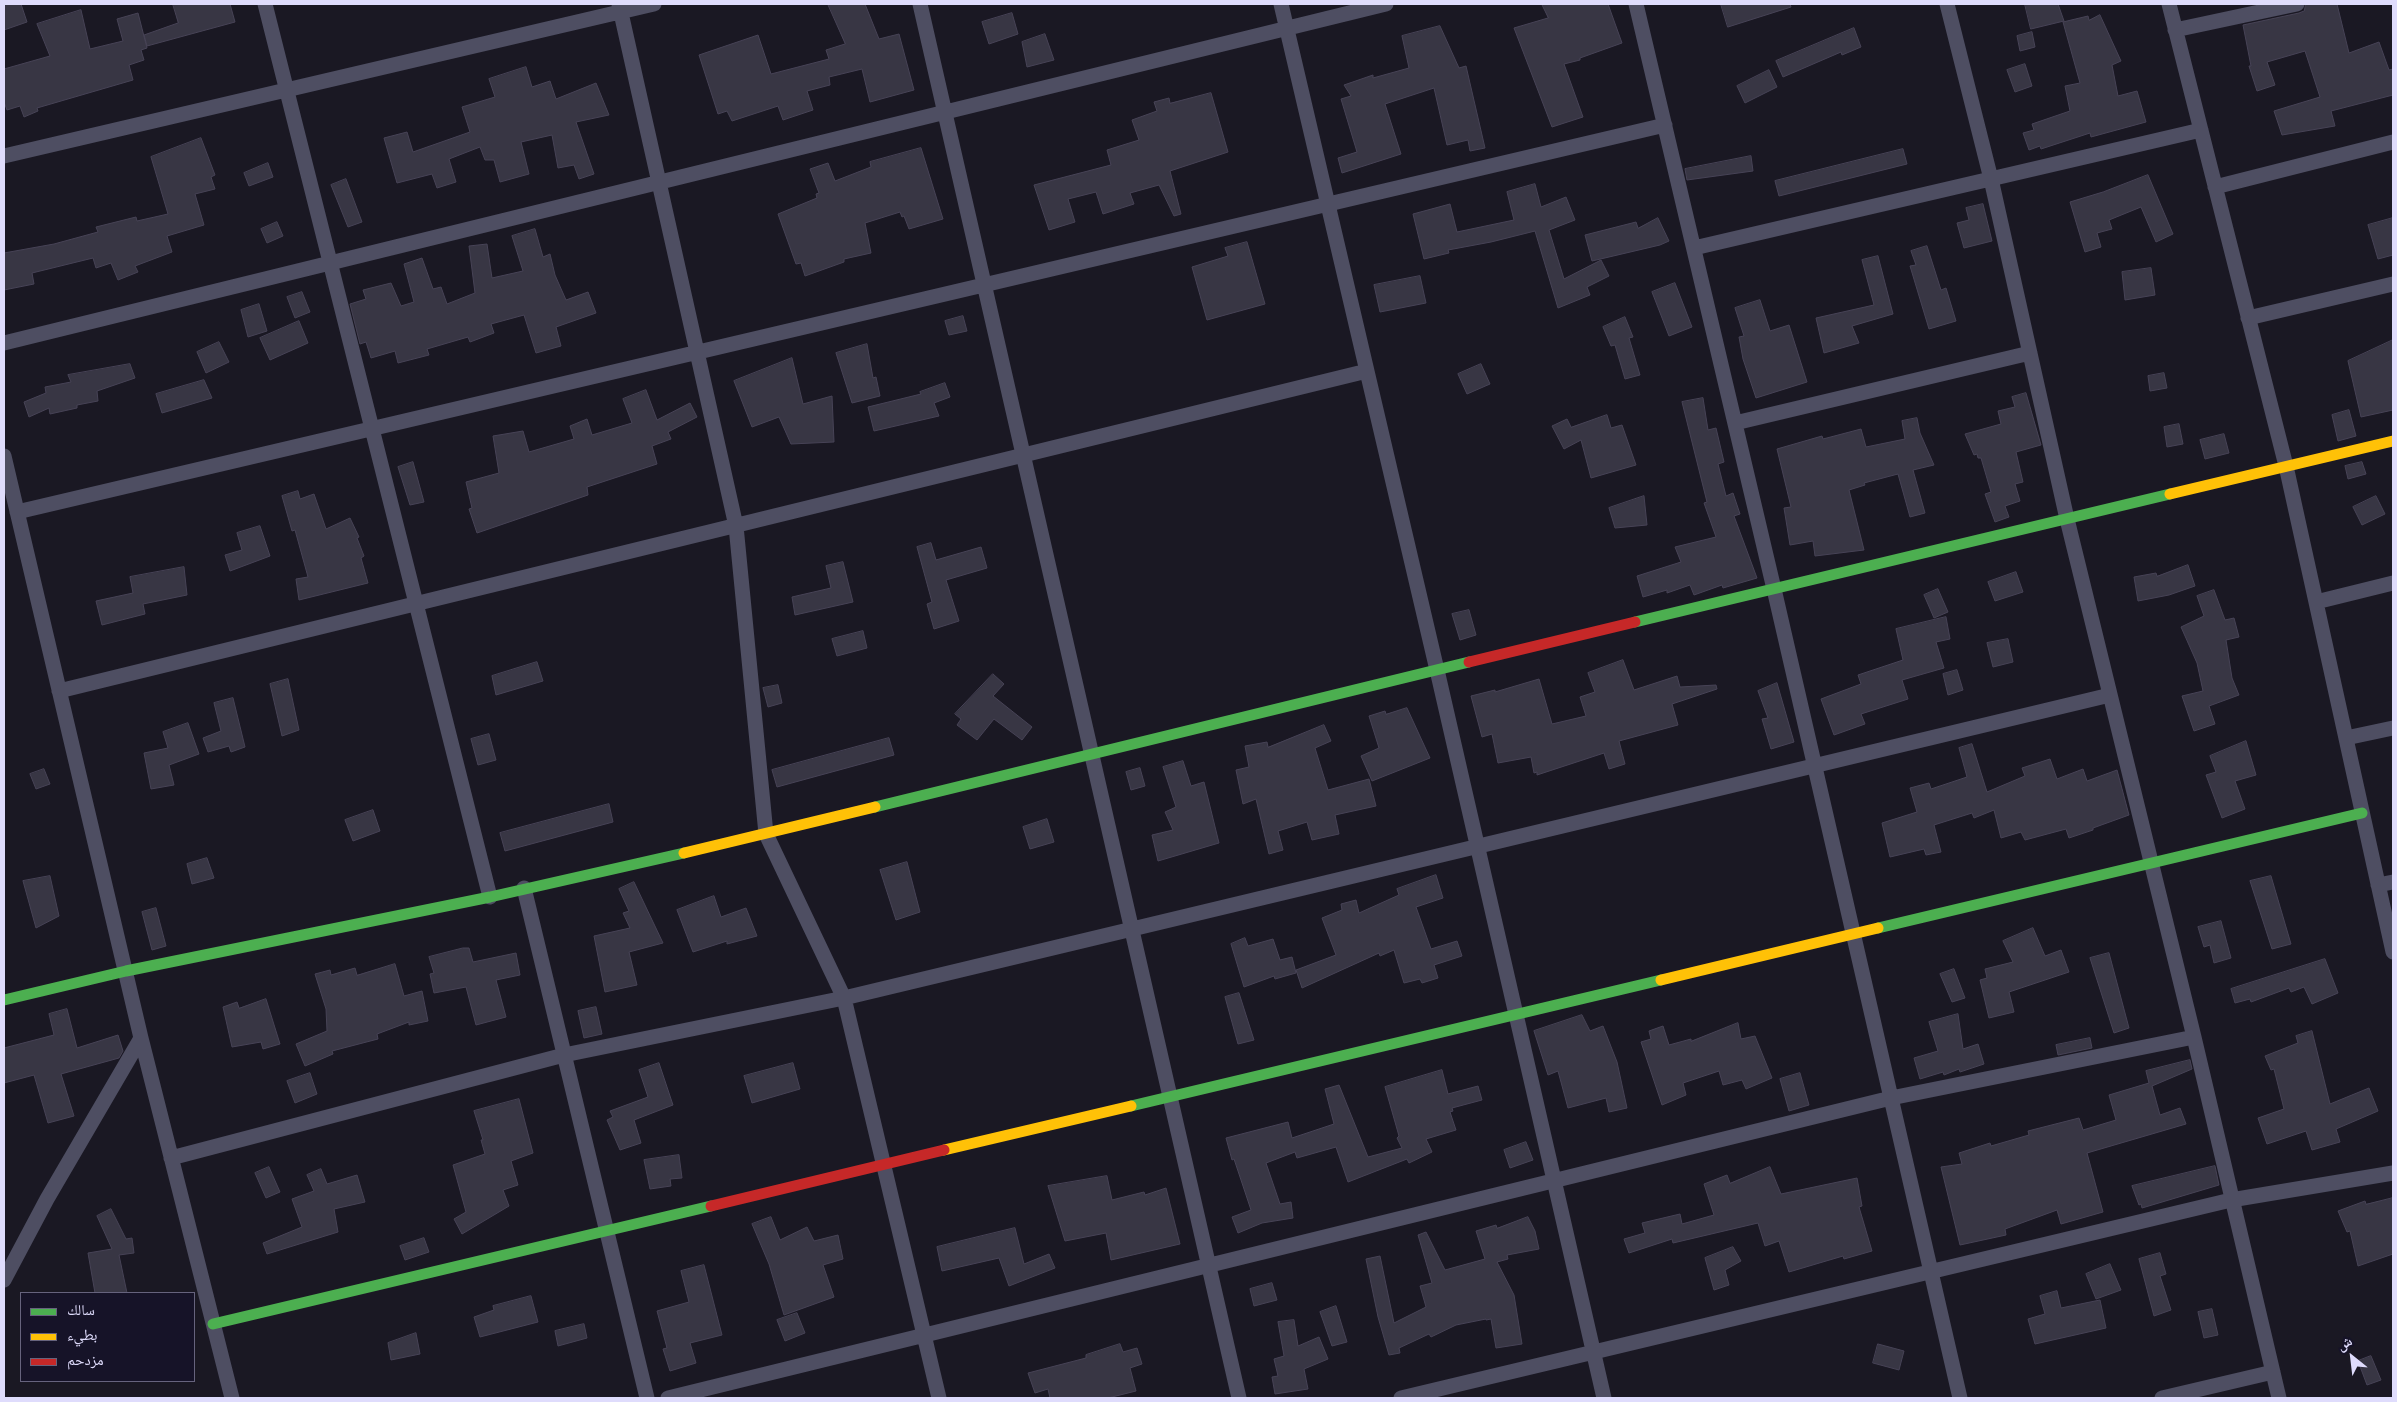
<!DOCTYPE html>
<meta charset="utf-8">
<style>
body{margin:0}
#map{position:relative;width:2397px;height:1402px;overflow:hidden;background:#1a1823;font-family:Signika,"Noto Naskh Arabic",sans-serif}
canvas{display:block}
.frame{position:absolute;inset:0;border:5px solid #dfdcfc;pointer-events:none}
.legend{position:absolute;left:20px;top:1292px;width:175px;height:90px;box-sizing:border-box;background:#161328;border:1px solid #66637d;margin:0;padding:6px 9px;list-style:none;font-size:15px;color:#dfdcfc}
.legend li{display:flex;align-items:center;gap:10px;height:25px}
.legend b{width:25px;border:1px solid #66637d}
.north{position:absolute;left:2327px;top:1332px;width:50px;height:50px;-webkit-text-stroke:4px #161328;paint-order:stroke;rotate:331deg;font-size:14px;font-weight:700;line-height:20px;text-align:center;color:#dfdcfc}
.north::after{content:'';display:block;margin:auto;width:18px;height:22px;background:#dfdcfc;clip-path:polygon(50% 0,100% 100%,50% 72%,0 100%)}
</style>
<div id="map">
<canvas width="2397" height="1402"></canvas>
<div class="frame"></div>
<ul class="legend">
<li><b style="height:6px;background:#4caf50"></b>سالك</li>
<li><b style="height:6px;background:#ffc107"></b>بطيء</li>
<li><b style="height:6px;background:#c62828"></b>مزدحم</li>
</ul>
<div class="north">ش</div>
</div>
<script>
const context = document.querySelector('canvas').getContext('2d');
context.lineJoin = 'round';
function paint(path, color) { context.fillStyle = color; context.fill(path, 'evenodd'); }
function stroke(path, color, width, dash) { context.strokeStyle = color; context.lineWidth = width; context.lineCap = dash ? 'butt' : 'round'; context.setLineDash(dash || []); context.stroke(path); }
const building = new Path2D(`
 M4 4H21L27 22 4 30Z
 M173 4H230L235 22 147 46 144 35 178 23Z
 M828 4H865L879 39 899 34 914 90 870 102 862 69 829 77 830 85 807 91 813 110 783 120 778 106 732 121 727 111 718 114 699 55 758 35 771 74 829 59 826 50 845 44Z
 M1542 4H1608L1622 43 1580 58V60L1564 64 1583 117 1552 127 1514 28 1548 18Z
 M1721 4H1790L1791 7 1728 27Z
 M2025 4H2058L2064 21 2031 29Z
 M2306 4H2337L2349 53 2379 42 2389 70 2393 69V95L2331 111 2335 126 2282 135 2274 111 2320 97 2305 51 2267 62 2275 85 2257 91 2249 66H2251L2243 25 2299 13 2304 11Z
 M81 10 90 49 123 41 117 19 138 13 147 48 141 50 144 60 129 65 133 80 37 108 38 111 24 117 20 106 7 110 4 102V69L50 56 37 24Z
 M1012 13 1018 34 989 44 982 22Z
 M2100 15 2121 61 2112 65 2118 96 2137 91 2146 122 2091 137 2090 133 2041 149 2040 146 2029 150 2023 133 2034 130 2032 124 2070 111 2065 86 2080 83 2063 22 2088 16 2089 20Z
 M1440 26 1459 68 1466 66 1485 148 1470 151 1468 140 1447 145 1434 88 1385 104 1401 154 1342 173 1338 158 1357 152 1341 99 1351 96 1344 85 1373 75V78L1409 68 1402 36Z
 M1854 28 1861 47 1842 55 1841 52 1783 77 1776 61Z
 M2032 32 2035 47 2020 51 2017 36Z
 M1045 34 1054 60 1027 67 1022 42Z
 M2025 64 2032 86 2015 92 2007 70Z
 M526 67 532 87 550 81 556 99 596 83 609 115 576 122 594 174 579 179 574 165 558 168 552 135 521 142 529 174 500 182 494 160H485L480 147 449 159 456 182 437 188 432 174 397 183 384 138 407 132 413 152 470 132 462 107 495 97 489 79Z
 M1769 70 1777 87 1745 103 1737 86Z
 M1211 93 1228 152 1170 171 1181 214 1174 216 1159 185 1130 193 1134 204 1103 214 1096 192 1068 199 1075 222 1049 230 1034 185 1111 165 1107 150 1139 140 1132 120 1157 111 1154 102 1169 98 1170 103Z
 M201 138 215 175 211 177 215 189 195 194 204 225 167 236 172 252 135 266 138 272 118 280 111 263 96 268 93 258 32 273 34 284 4 290V253L54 244 98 232 96 227 136 217 137 221 168 214 151 157Z
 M921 148 943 219 909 229 904 216 902 217 900 212 865 223 871 253 844 259V262L805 276 801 263 796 264 778 214 817 198 816 194 819 193 810 169 828 163 835 181 871 167 870 162Z
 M1903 149 1907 164 1779 196 1775 181Z
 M1751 156 1753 171 1687 180 1685 169Z
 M268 163 273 177 249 186 244 173Z
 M2148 175 2173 234 2156 242 2141 207 2109 220 2112 229 2097 233 2101 247 2085 252 2070 202 2103 192Z
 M346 179 362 222 348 227 331 185Z
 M1535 184 1541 207 1566 197 1575 220 1549 230 1564 279 1601 260 1609 276 1587 287 1590 295 1558 308 1535 231 1491 242 1448 250 1449 253 1424 259 1413 214 1450 204 1457 232 1514 220 1507 192Z
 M1983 204 1992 241 1964 248 1957 223 1969 220 1966 208Z
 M1658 218 1669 241 1660 245 1592 261 1585 235 1636 222 1638 228Z
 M2393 218V255L2378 259 2368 225Z
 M277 222 283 236 267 243 261 229Z
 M535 229 543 257 550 254 555 275 566 300 588 292 596 313 556 327 561 346 536 353 524 315 491 324 494 333 470 342 468 337 427 349 429 355 398 363 395 351 371 358 366 342 360 344 350 304 366 299 363 290 391 283 401 306 414 302 404 264 422 258 433 289 441 287 447 304 475 293 469 246 487 244 492 278 523 271 512 236Z
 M1247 242 1265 304 1207 320 1192 267 1228 256 1225 248Z
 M1927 246 1941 290 1946 288 1956 321 1929 329 1910 266 1916 265 1911 251Z
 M1878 256 1893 314 1852 326 1859 343 1824 353 1816 318 1874 305 1862 260Z
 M2151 268 2155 295 2125 300 2122 272Z
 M1420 276 1426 303 1380 312 1374 285Z
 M1675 283 1692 327 1669 336 1652 292Z
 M302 292 310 312 295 318 287 297Z
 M1760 300 1770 331 1789 325 1807 382 1756 398 1743 359 1739 337 1744 336 1735 308Z
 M259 304 267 331 248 337 241 310Z
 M963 316 967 331 949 335 945 321Z
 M1625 317 1633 337 1629 338 1640 375 1625 379 1615 345 1611 346 1603 327Z
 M299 321 308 343 270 360 260 338Z
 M2393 340V410L2361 417 2348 361Z
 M219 342 229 362 206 373 197 352Z
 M867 344 873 378 876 377 880 396 852 403 836 353Z
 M792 358 803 404 832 396 834 442 791 444 779 417 752 427 734 381Z
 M130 364 135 378 97 391 98 401 77 405V408L50 414 49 408 29 417 24 402 46 393 45 387 71 382 68 375Z
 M1481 364 1490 384 1467 394 1458 374Z
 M2164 373 2167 388 2150 391 2148 376Z
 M204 380 212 398 162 413 156 394Z
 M945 383 950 397 934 403 939 416 874 431 868 407 921 394 920 392Z
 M646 390 657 420 690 403 697 417 668 432 671 439 652 446 657 464 587 487 588 495 477 533 469 509 472 508 466 482 499 473 493 436 523 431 529 452 574 439 570 426 587 419 592 435 632 423 623 399Z
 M2026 393 2041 445 2016 452 2023 482 2015 484 2020 501 2005 506 2009 517 1995 522 1985 494 1991 492 1981 458H1978L1977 454 1974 455 1965 434 2001 424 1998 411 2015 407 2012 397Z
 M1703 398 1708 430 1716 428 1724 462 1718 464 1726 496 1733 493 1740 514 1734 516 1757 578 1723 588 1722 585 1694 595 1690 585 1667 593V590L1643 597 1637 576 1681 562 1675 547 1716 537 1704 503 1707 502 1682 402Z
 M2349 410 2356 436 2338 441 2332 415Z
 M1607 415 1611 428 1622 425 1636 465 1591 478 1581 440 1564 449 1552 426 1567 419 1571 427Z
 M1917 418 1920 433 1934 465 1913 470 1925 513 1910 517 1898 474 1864 483 1865 485 1849 490 1864 550 1815 556 1813 541 1790 545 1784 508 1791 507 1777 449 1822 436 1823 439 1861 429 1866 447 1905 439 1902 421Z
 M2179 424 2183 444 2167 447 2164 427Z
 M2224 434 2229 453 2205 459 2200 440Z
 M413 462 424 502 410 505 398 467Z
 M2362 462 2366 474 2348 479 2345 466Z
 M298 491 300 499 314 494 326 529 350 518 359 537 357 538 364 556 361 558 368 583 299 600 296 579 308 577 295 530 292 531 282 496Z
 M1644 496 1647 525 1615 528 1609 508Z
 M2376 496 2385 514 2362 525 2353 507Z
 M260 526 270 556 230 571 225 555 242 550 237 533Z
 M931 543 936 560 981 547 987 568 946 580 959 621 934 629 927 604 932 602 917 547Z
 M843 562 853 602 795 615 792 597 831 588 826 566Z
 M2188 565 2195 586 2169 595 2138 601 2134 577 2156 573 2157 576Z
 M184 567 187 595 143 604 145 614 102 625 96 601 133 593 130 577Z
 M2016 572 2023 592 1995 601 1988 582Z
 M1938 589 1948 612 1934 618 1924 595Z
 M2214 590 2225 620 2234 618 2239 637 2226 640 2232 678 2239 695 2209 706 2215 724 2194 731 2182 696 2203 691 2197 663 2181 627 2204 616 2197 596Z
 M1469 610 1476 635 1460 640 1452 614Z
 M1946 617 1950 639 1936 642 1944 668 1902 680 1908 699 1861 714 1865 724 1834 735 1821 699 1861 684 1858 675 1903 660 1896 629Z
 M863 631 867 648 837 656 832 639Z
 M2008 639 2013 662 1993 667 1987 643Z
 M1623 660 1634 690 1677 676 1680 687 1716 685 1717 689 1672 704 1678 725 1619 741 1625 764 1609 769 1604 753 1537 775V772L1534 773 1531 757 1498 763 1492 734 1482 737 1471 696 1495 690V692L1539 679 1552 724 1586 716 1580 697 1595 692 1588 673Z
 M537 662 543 681 496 695 492 676Z
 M1957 670 1963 690 1948 695 1943 674Z
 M993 674 1004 684 993 696 1032 727 1022 740 994 719 977 740 957 725 961 719 955 714Z
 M288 679 299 730 282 736 270 684Z
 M1777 683 1794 742 1771 749 1762 719 1768 718 1758 691Z
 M778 685 782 703 768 707 763 688Z
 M233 698 245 747 231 752 229 746 208 752 203 738 221 731 214 703Z
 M1407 708 1430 758 1372 781 1361 756 1379 748 1369 716 1385 711 1386 714Z
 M188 723 199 754 169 765 174 785 151 789 144 753 168 748 163 732Z
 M1324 725 1331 741 1315 748 1328 790 1369 779 1376 806 1335 815 1339 834 1312 840 1307 822 1278 831 1283 850 1269 854 1256 799 1243 804 1236 770 1249 767 1245 746 1267 742 1268 747Z
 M489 734 496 760 478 765 471 739Z
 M889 738 894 755 777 787 772 770Z
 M2246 741 2256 775 2235 781 2245 809 2222 818 2206 775 2216 772 2210 756Z
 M1972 744 1987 792 2025 776 2022 768 2050 759 2057 779 2083 769 2087 781 2117 770 2129 815 2093 828V830L2069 838 2066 829 2025 840 2021 832 2001 838 1994 810 1974 818 1972 813 1934 825 1941 852 1926 855 1924 849 1890 857 1882 823 1917 812 1910 788 1929 783 1931 789 1967 777 1959 748Z
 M1183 761 1191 786 1204 782 1219 843 1158 861 1152 835 1173 830 1165 812 1176 807 1163 767Z
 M1140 768 1145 786 1131 790 1126 772Z
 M44 769 50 784 36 789 30 774Z
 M609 804 613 822 505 851 500 833Z
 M373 810 380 831 353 841 345 820Z
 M1047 819 1054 842 1030 849 1023 827Z
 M207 858 214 878 192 884 187 864Z
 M907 862 920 912 896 920 880 870Z
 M1436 875 1443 898 1416 907 1431 949 1457 941 1462 956 1434 965 1438 978 1422 983 1420 979 1404 983 1394 950 1380 956 1379 953 1302 988 1296 970 1336 955 1322 918 1342 910 1341 904 1356 900 1359 913 1399 895 1397 889Z
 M50 876 59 916 36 928 23 881Z
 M2271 876 2291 944 2272 949 2250 881Z
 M634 882 663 943 629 952 637 985 605 992 594 936 630 928 623 913 629 911 619 889Z
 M714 896 721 917 746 908 757 936 727 944V941L693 952 677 910Z
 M156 908 166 946 152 950 142 912Z
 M2221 921 2231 958 2214 963 2210 945 2204 947 2198 927Z
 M2033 928 2045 956 2061 950 2069 972 2009 992 2014 1012 1989 1018 1980 980 1987 978 1985 969 2013 962 2003 941Z
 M1245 938 1248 946 1273 939 1280 960 1292 957 1296 973 1275 979 1274 976 1244 987 1231 944Z
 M463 948H469L473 962 516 953 520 975 496 980 506 1017 476 1025 466 987 434 993 430 974 434 973 429 957Z
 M2109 953 2129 1028 2114 1033 2090 958Z
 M2325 959 2338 993 2312 1004 2304 987 2291 992 2289 988 2251 1002 2250 999 2235 1003 2231 989Z
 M395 964 404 996 422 991 428 1021 409 1025V1022L377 1034 378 1039 332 1051 333 1054 305 1066 296 1044 327 1031 326 1009 315 974 330 970 331 975 355 968 357 975Z
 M1954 969 1965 998 1952 1002 1940 974Z
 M1239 993 1254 1040 1238 1044 1225 997Z
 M266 999 280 1044 263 1049 261 1042 232 1047 223 1007 237 1002 239 1008Z
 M596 1007 602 1034 584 1038 578 1011Z
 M67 1009 77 1048 118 1035 123 1051 119 1058 61 1074 74 1116 48 1123 34 1075 4 1083V1048L54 1035 49 1014Z
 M1958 1014 1963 1049 1978 1044 1984 1064 1960 1072 1959 1069 1944 1075 1943 1072 1920 1079 1914 1058 1938 1051 1929 1022Z
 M1582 1015 1590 1031 1603 1026 1617 1062 1627 1108 1609 1112 1606 1098 1568 1108 1558 1071 1548 1075 1534 1031Z
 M1738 1023 1741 1039 1755 1036 1772 1078 1746 1089 1742 1080 1723 1085 1719 1071 1683 1083 1686 1095 1662 1105 1641 1042 1651 1039 1649 1031 1663 1026 1669 1045 1691 1039V1041Z
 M2312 1031 2330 1104 2369 1088 2378 1111 2336 1129 2340 1142 2312 1150 2306 1131 2267 1144 2258 1118 2284 1109 2274 1069 2271 1070 2265 1056 2298 1043 2296 1036Z
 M2090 1038 2092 1048 2058 1055 2056 1045Z
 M2190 1060 2192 1069 2152 1086 2160 1115 2180 1108 2186 1124 2087 1153 2103 1212 2061 1224 2057 1210 2005 1229 2006 1235 1960 1245 1941 1167 1962 1164 1959 1153 1990 1143 1991 1146 2029 1135 2028 1131 2079 1118 2083 1130 2116 1120 2109 1095 2149 1083 2146 1071Z
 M659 1063 673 1105 634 1120 641 1143 620 1150 607 1120 613 1117 610 1111 648 1097 639 1070Z
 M793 1063 800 1089 752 1103 744 1076Z
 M1442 1070 1448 1094 1478 1086 1482 1100 1452 1108 1453 1111 1450 1112 1456 1130 1426 1139 1432 1152 1409 1163 1407 1159 1348 1182 1336 1147 1297 1158 1295 1152 1266 1163 1280 1204 1291 1202 1293 1218 1262 1223 1238 1233 1232 1217 1251 1210 1234 1159 1232 1160 1226 1138 1288 1122 1292 1138 1334 1124 1325 1089 1339 1085 1368 1157 1402 1148 1397 1138 1399 1136 1385 1087Z
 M310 1073 317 1094 295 1103 287 1081Z
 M1800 1073 1809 1105 1789 1111 1780 1079Z
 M519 1099 533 1153 511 1161 518 1185 503 1190 509 1206 462 1234 454 1219 466 1212 453 1165 485 1154 481 1140H483L474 1111Z
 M1526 1142 1533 1160 1510 1168 1504 1150Z
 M679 1155 682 1178 670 1179 671 1186 650 1189 644 1160Z
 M2215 1166 2219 1185 2142 1208 2141 1204 2139 1205 2132 1186Z
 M269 1167 280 1192 266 1198 255 1173Z
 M1770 1167 1781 1194 1857 1178 1862 1206 1859 1207 1872 1251 1844 1259 1843 1256 1789 1272 1779 1241 1765 1246 1758 1223 1673 1243 1672 1239 1629 1253 1624 1239 1645 1233 1642 1223 1680 1214 1682 1224 1714 1215 1704 1184 1727 1175 1730 1183Z
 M321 1169 327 1184 357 1175 365 1202 334 1209 338 1232 267 1254 263 1243 302 1227 292 1199 314 1191 307 1175Z
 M1107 1176 1112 1200 1144 1192 1145 1195 1166 1188 1180 1244 1111 1260 1106 1233 1065 1241 1048 1186Z
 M2393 1198V1254L2358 1266 2350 1231 2347 1232 2338 1211 2365 1201 2366 1204Z
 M111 1209 126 1239 132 1238 134 1253 119 1255 127 1293H95L88 1253 112 1249 97 1216Z
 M771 1217 780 1240 807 1227 814 1241 838 1235 843 1259 823 1265 834 1297 784 1315 769 1264 752 1224Z
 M1528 1217 1535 1231 1539 1249 1507 1255 1508 1259 1497 1262 1514 1295 1522 1344 1496 1348 1491 1319 1486 1320V1319L1456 1325 1431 1337 1429 1334 1399 1348 1400 1353 1389 1355 1378 1317 1366 1259 1380 1256 1394 1323 1426 1307 1420 1286 1432 1283 1418 1235 1426 1232 1445 1270 1485 1259 1476 1231 1496 1225 1497 1228Z
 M1015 1228 1024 1264 1049 1254 1055 1268 1009 1286 999 1258 942 1271 937 1247Z
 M424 1238 429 1252 405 1260 400 1246Z
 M1733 1247 1741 1261 1725 1270 1729 1285 1714 1290 1705 1258Z
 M2160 1253 2166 1274 2160 1276 2171 1310 2154 1316 2139 1259Z
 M2110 1264 2121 1290 2096 1299 2086 1274Z
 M704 1265 722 1335 690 1343 696 1363 670 1371 663 1349 667 1348 657 1311 689 1302 681 1271Z
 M1272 1283 1277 1300 1254 1306 1250 1289Z
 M2057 1291 2061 1308 2100 1300 2106 1328 2035 1344 2028 1319 2045 1314 2040 1296Z
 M531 1296 538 1322 480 1337 474 1317 494 1310 493 1306Z
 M1336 1306 1347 1342 1332 1346 1320 1312Z
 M2212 1309 2218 1335 2204 1338 2198 1312Z
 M797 1313 805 1333 785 1341 777 1320Z
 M1294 1320 1298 1346 1319 1337 1328 1359 1304 1369 1308 1389 1275 1394 1272 1377 1278 1376 1274 1359 1284 1356 1278 1322Z
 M584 1324 587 1338 558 1346 555 1331Z
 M416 1333 420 1354 391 1360 388 1343Z
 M1120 1344 1123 1352 1137 1348 1142 1364 1130 1368 1136 1391 1108 1398H1050L1048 1389 1035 1393 1028 1373 1086 1358V1355Z
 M1878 1344 1904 1351 1899 1370 1873 1363Z
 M2371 1356 2381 1380 2367 1385 2358 1361Z`);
const street = new Path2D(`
 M265 4 490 897
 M619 4 736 526 766 834 844 998 939 1398
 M920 4 1239 1398
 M1281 4 1437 670 1604 1398
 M1636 4 1774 589 1960 1398
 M1947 4 1991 179 2067 519 2194 1037 2279 1398
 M2169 4 2286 466 2393 952
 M2175 30 2297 4
 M4 156 654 4
 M2215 187 2393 142
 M1694 248 2201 130
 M2248 318 2393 284
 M4 343 1386 4
 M1735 423 2030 353
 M4 456 141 1038 232 1398
 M17 512 1665 125
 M2316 602 2393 583
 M59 691 1367 371
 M2346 738 2393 728
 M2378 885 2393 882
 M524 888 647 1398
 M171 1158 564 1055 844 998 2110 695
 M4 1280 47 1199 141 1038
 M668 1398 1891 1098 2194 1037
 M1401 1398 2231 1200 2393 1173
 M2162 1398 2273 1372`);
const fast = new Path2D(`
 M1635 622 2170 494
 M875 807 1469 662
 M1878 928 2362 813
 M4 1000 126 971 490 897 684 853
 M1131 1106 1661 980
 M213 1324 711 1206`);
const slow = new Path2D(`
 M2170 494 2393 441
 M684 853 875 807
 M1661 980 1878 928
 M944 1150 1131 1106`);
const jam = new Path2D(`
 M1469 662 1635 622
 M711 1206 944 1150`);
paint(building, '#383644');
stroke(building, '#474356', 1);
stroke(street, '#4e4e62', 15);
stroke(fast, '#4caf50', 11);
stroke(slow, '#ffc107', 11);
stroke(jam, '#c62828', 11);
</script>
